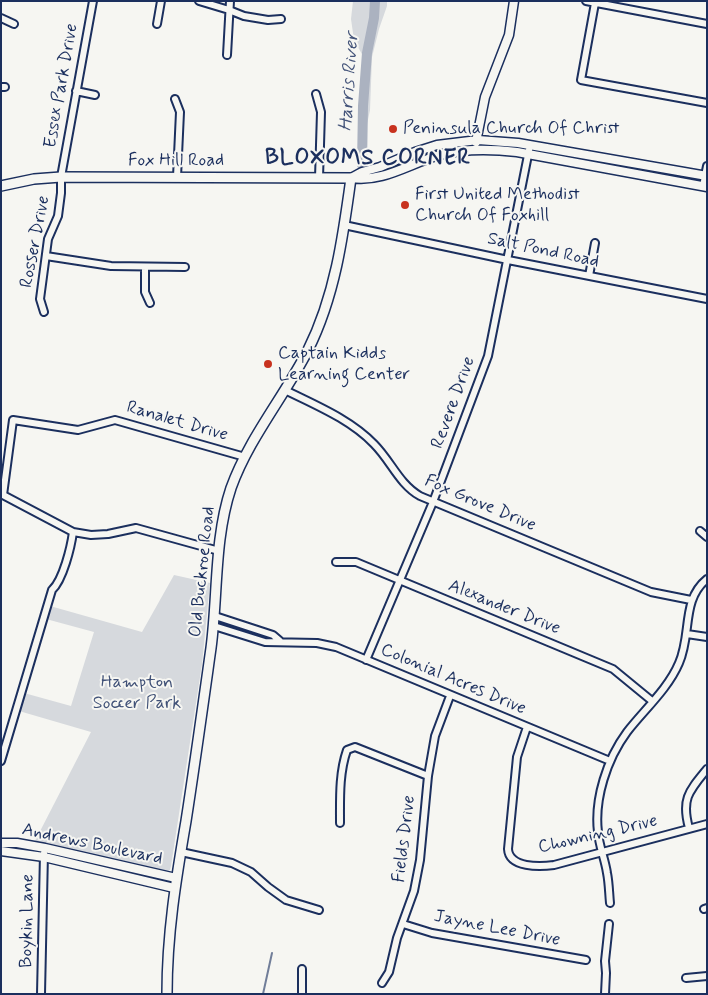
<!DOCTYPE html>
<style>
body{margin:0}
#map{position:relative;width:708px;height:995px;overflow:hidden;background:#f6f6f2;font-family:Mynerve,sans-serif}
canvas{display:block}
.frame{position:absolute;inset:0;border:2px solid #1b2f5e;pointer-events:none}
</style>
<div id="map">
<canvas width="708" height="995"></canvas>
<div class="frame"></div>
</div>
<script>
const context = document.querySelector('canvas').getContext('2d');
context.lineJoin = 'round';
function paint(path, color) { context.fillStyle = color; context.fill(path, 'evenodd'); }
function stroke(path, color, width, dash) { context.strokeStyle = color; context.lineWidth = width; context.lineCap = dash ? 'butt' : 'round'; context.setLineDash(dash || []); context.stroke(path); }
function drawText(font, color, halo, rows, align = 'center') {
  context.font = font + ' Mynerve,sans-serif'; context.lineWidth = 4; context.setLineDash([]); context.textBaseline = 'middle'; context.strokeStyle = halo; context.fillStyle = color; for (const [text, x, y, turn = 0] of rows) {
    context.save(); context.translate(x, y); context.rotate((+turn || 0) * Math.PI / 180); context.textAlign = isNaN(turn) ? turn : align; if (halo) context.strokeText(text, 0, 0); context.fillText(text, 0, 0); context.restore();
  }
}
const green = new Path2D(`
 M353 1H387V6L379 29 372 57 370 110 365 134V162L359 164 358 155 360 146 358 117 363 56 354 40 351 19Z
 M174 575 210 583 202 664 171 866 170 870 165 871 35 841 91 732 19 711 24 693 71 706 94 632 46 619 50 606 142 632Z`);
const stream = new Path2D(`
 M263 994 272 953`);
const river = new Path2D(`
 M362 165 363 106 367 53 374 18 375 1`);
const minor = new Path2D(`
 M199 1 229 10 244 16 268 20 281 19
 M586 1 707 24
 M595 3 581 80 707 103
 M1 18 14 24
 M157 24 161 1
 M227 55 230 1
 M1 87H5
 M76 91 95 95
 M316 94 321 112 319 178
 M175 99 180 112 177 177
 M703 186 707 166
 M344 225 508 260 707 299
 M46 256 111 266 185 267
 M145 267V292L150 303
 M589 276 595 243
 M44 312 40 299 48 239 58 216 61 193V177L93 1
 M285 390C315 405 350 419 374 444 391 461 399 484 420 496L651 592 691 600
 M700 531 707 537
 M219 551 136 528 108 534 91 535 73 532 3 495 13 420 78 430 115 420 245 457
 M336 562H356L613 669 652 701
 M215 616 273 635 280 641
 M214 626 265 642 317 643 336 647 610 761
 M687 634 707 637
 M366 660 433 502 488 356 530 145
 M527 727 517 757 508 849C509 868 540 867 554 865L707 824
 M1 761 52 590C63 580 71 547 73 532
 M340 823C340 798 339 773 347 750L355 747 428 776
 M689 828C681 799 689 791 707 769
 M181 852 232 863 251 872 268 887 286 900 319 910
 M610 903C609 893 609 883 607 873 605 859 599 846 598 832 594 799 607 759 627 732 644 710 668 689 679 663 692 634 681 600 707 579
 M704 909 707 908
 M403 924 432 933 586 960
 M686 978 707 976
 M382 983 389 972 397 938 414 891 420 860 428 776 435 736 450 696
 M41 994 44 853
 M302 994V969
 M605 994 606 973 605 961 609 924`);
const tertiary = new Path2D(`
 M476 142 485 97 509 35 514 1
 M351 178 362 172 380 167 415 152 437 145 478 140 518 143 707 176
 M351 178C383 183 410 163 440 155 466 148 491 149 517 152L707 187
 M1 843H17L45 848 176 878
 M1 851 44 857 174 888`);
const secondary = new Path2D(`
 M1 186 34 179 61 177 351 178C343 237 335 296 308 350 284 397 249 438 231 488 214 539 218 595 211 648 203 705 195 763 186 821 176 879 167 934 167 994`);
const markers = [
 [393,129,5,"#c8321e"],
 [405,205,5,"#c8321e"],
 [268,364,5,"#c8321e"]
];
const streetNames = [
 ["Essex Park Drive",62,86,-80],
 ["Fox Hill Road",176,161],
 ["Rosser Drive",36,242,-79],
 ["Salt Pond Road",543,251,12],
 ["Revere Drive",454,403,-70],
 ["Ranalet Drive",177,422,16],
 ["Fox Grove Drive",480,504,23],
 ["Old Buckroe Road",203,572,-84],
 ["Alexander Drive",504,608,22],
 ["Colonial Acres Drive",453,680,23],
 ["Chowning Drive",598,835,-13],
 ["Fields Drive",405,839,-83],
 ["Andrews Boulevard",92,845,12],
 ["Boykin Lane",28,921,-89],
 ["Jayne Lee Drive",497,929,11]
];
const poiNames = [
 ["Peninsula Church Of Christ",403,129],
 ["First United Methodist",415,195],
 ["Church Of Foxhill",415,216],
 ["Captain Kidds",278,354],
 ["Learning Center",278,375]
];
const parkNames = [
 ["Hampton",137,683],
 ["Soccer Park",137,704]
];
const waterNames = [
 ["Harris River",350,82,-86]
];
const districtNames = [
 ["BLOXOMS CORNER",368,159]
];
paint(green, '#d6d9dd');
stroke(stream, '#717e99', 2);
stroke(river, '#abb2c0', 10);
stroke(minor, '#1b2f5e', 10);
stroke(tertiary, '#1b2f5e', 11);
stroke(secondary, '#1b2f5e', 12);
stroke(minor, '#f6f6f2', 6);
stroke(tertiary, '#f6f6f2', 8);
stroke(secondary, '#f6f6f2', 9);
for (const [x, y, r, color] of markers) { const dot = new Path2D(); dot.arc(x, y, r, 0, 2 * Math.PI); context.fillStyle = color; context.fill(dot); stroke(dot, '#f6f6f2', 2); }
drawText('18px', '#1b2f5e', '#f6f6f2', streetNames);
drawText('18px', '#1b2f5e', '#f6f6f2', poiNames, 'left');
drawText('18px', '#405177', '#f6f6f2', parkNames);
drawText('italic 19px', '#46567b', '#f6f6f2', waterNames);
context.letterSpacing = '1px';
drawText('bold 22px', '#1b2f5e', '#f6f6f2', districtNames);
context.letterSpacing = '0px';
</script>
